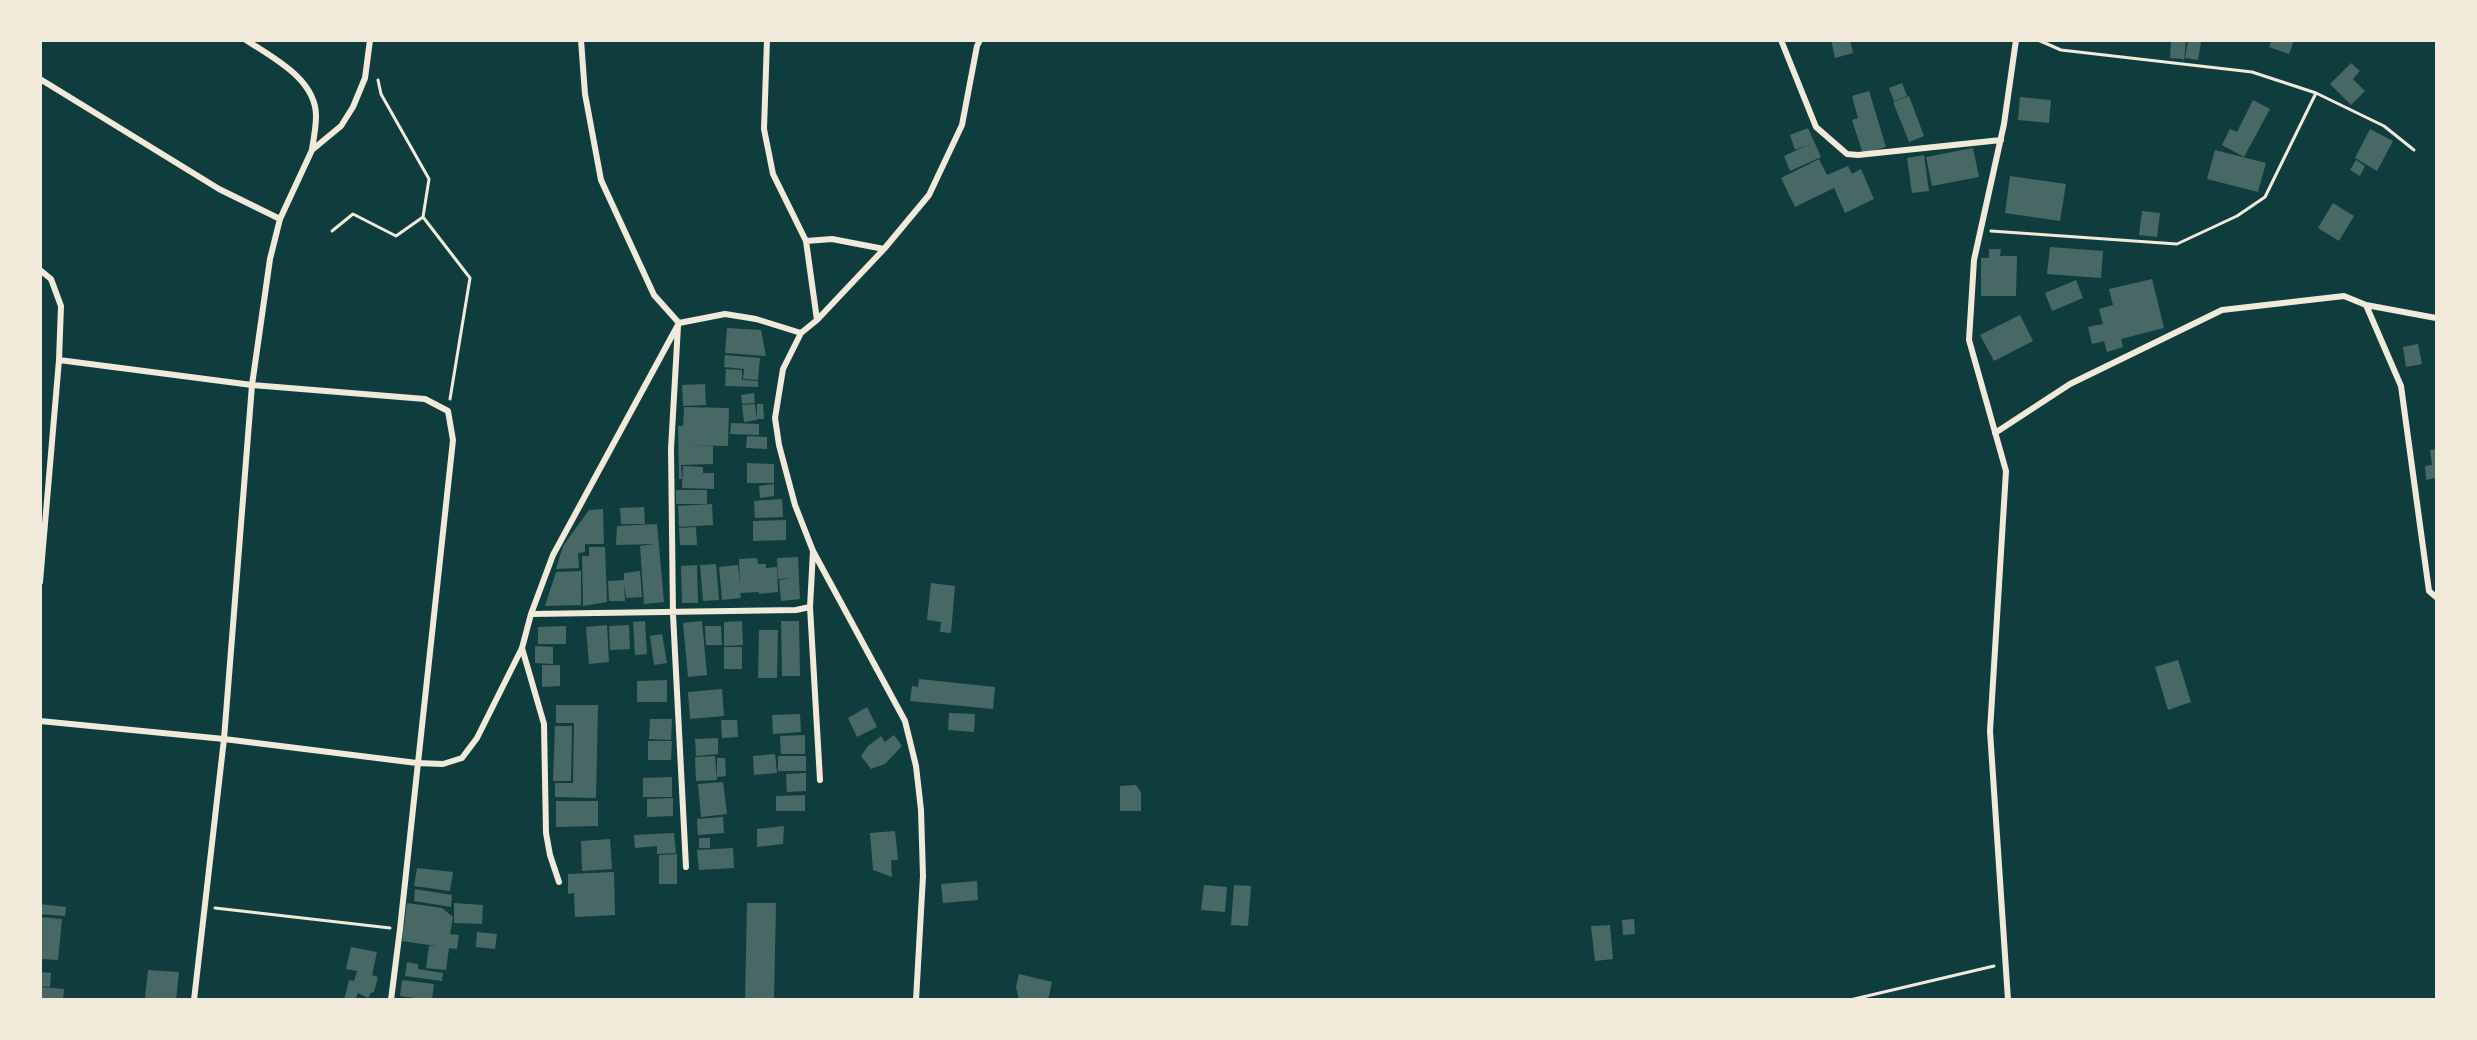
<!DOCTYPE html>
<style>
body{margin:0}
#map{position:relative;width:2477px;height:1040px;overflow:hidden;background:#0f3d3e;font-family:"Nunito Sans",sans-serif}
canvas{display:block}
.frame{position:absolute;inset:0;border:42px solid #f1e9da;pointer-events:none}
</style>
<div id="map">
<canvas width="2477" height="1040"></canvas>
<div class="frame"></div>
</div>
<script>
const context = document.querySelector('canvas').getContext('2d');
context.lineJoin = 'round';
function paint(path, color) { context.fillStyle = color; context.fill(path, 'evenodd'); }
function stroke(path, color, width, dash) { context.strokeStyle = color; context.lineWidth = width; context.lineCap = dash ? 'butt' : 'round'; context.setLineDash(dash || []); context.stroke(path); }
const building = new Path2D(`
 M1831 40H1850L1853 53 1835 58Z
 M2171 40H2186L2184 62 2183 59 2170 58Z
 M2272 40H2294L2289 54 2269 47Z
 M2188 41 2201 42 2198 60 2185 58Z
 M2351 63 2360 71 2353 79 2365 91 2351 105 2330 84Z
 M1902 83 1907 96 1894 101 1889 88Z
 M1869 91 1886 147 1863 154 1852 120 1858 118 1852 96Z
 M1909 96 1924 136 1909 142 1893 102Z
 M2020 97 2051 100 2049 123 2018 120Z
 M2253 100 2270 109 2244 157 2222 145 2230 129 2237 132Z
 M1808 128 1821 157 1790 171 1784 156 1810 144 1795 150 1790 135Z
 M2370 129 2393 141 2377 171 2355 158Z
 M1973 148 1979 177 1932 186 1926 157Z
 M2215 150 2266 163 2258 192 2207 179Z
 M1924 155 1929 191 1912 193 1907 158Z
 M1819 159 1827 175 1848 166 1852 174 1861 169 1874 199 1845 213 1834 188 1795 207 1781 178Z
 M2356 160 2365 166 2360 176 2350 170Z
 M2010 176 2066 184 2060 221 2005 213Z
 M2333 203 2354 216 2339 241 2318 228Z
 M2142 211 2160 213 2157 237 2139 235Z
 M2050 247 2103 251 2101 278 2047 274Z
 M1989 249H2001L2000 256H2017L2016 296H1981V258H1989Z
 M2152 279 2164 328 2121 339 2123 347 2107 352 2104 341 2092 344 2088 327 2103 324 2099 309 2113 305 2109 289Z
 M2076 280 2083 298 2052 311 2045 293Z
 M2020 315 2033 341 1994 361 1980 335Z
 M727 328 761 330 766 356 725 353Z
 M2418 344 2422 364 2406 367 2403 347Z
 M725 355 760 358 758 380 743 379 744 369 724 367Z
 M726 369 742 370V380L758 381V387L725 386Z
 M705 384 706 405 683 406 682 385Z
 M754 393 755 403 742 404 741 395Z
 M755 404 757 420 744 422 742 405Z
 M757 404H763L764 419H757Z
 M684 407 729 408 728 446 683 445 713 446V464L681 465 682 479H679L678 426H683Z
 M731 423 759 424V435L730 434Z
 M747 436 767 437V449L746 448Z
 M2436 449V478L2426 480 2425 466 2432 465 2430 450Z
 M747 463 774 464V483H747Z
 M683 466 703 467V473H714V489L682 488Z
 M774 484V496L760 498 759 486Z
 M676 490H707V504H676Z
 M782 499 783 517 755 518 754 501Z
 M712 504 713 525 679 527 678 506Z
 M644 507 645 524H621L620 508Z
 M603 509 604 544H585V552L578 553 579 568 556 569 563 546 589 510Z
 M786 520V540L753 541V521Z
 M657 524 664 602 644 604 640 546 655 544 616 545 617 526Z
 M696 527 697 545H680L679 528Z
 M589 547H605L607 602 583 606 582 556H589Z
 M798 557 800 599 781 601 779 580 792 578 778 579 777 558Z
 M757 558 758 564H766V568L777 567 778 592 759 594V592L740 593 741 598 722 600 719 567 738 565 740 585 739 559Z
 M716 564 719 600 703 601 700 565Z
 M697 565 698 603H682L681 566Z
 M581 571V605L545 606 556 572Z
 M640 571 642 597 626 598 624 584 625 601H609L608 581 624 580V573Z
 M931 583 955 586 951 633 940 632 941 622 927 620Z
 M645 621 647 654 635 655 633 622Z
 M702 621 707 675 688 677 683 623Z
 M742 621 743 645 724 646V622Z
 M781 621H799L800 676H782Z
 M607 625 609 662 589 664 586 627Z
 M629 625 630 649 610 650 609 626Z
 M566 626V644H538V627Z
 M705 626H721L722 645H706Z
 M759 630H778L777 678H758Z
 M662 634 667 663 654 665 650 636Z
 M535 646 553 647V664L535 663Z
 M724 647H742V669H724Z
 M2178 660 2191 702 2168 710 2155 667Z
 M542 665H560V686L542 687Z
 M919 679 995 687 993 709 910 701 912 686 918 687Z
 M667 680V702H637V681Z
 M722 689 724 716 690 719 688 692Z
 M556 705H598L596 798 555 797V783H573L574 723H556Z
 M867 707 877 727 857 737 848 718Z
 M949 713 975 714 974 732 948 730Z
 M800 714 801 732 773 734 772 715Z
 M650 719H672L671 740 649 739Z
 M721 720H737L738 737 722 738Z
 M555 726H572L571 781H553Z
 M805 735V754H781L780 736Z
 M894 735 902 746 885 764 871 769 861 756 868 746 881 736 885 742Z
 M718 738V754L696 756 695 739Z
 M648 741H672L671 760H648Z
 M775 754 777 773 754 775 753 756Z
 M715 756 717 780 696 781 695 757Z
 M778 756H806V771H778Z
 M717 758H725L726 776 717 777Z
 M806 773V791L787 792 786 774Z
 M672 777V797H643V778Z
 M723 782 727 814 701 817 698 784Z
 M1136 785 1141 793V811H1120V786Z
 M805 795V811H776V796Z
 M673 798V816L647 817V799Z
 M556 801H598V826L556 827Z
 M723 817 724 833 698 835 697 819Z
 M784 826 783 844 757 847V829Z
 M895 831 898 860H891L892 877 873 870 870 833Z
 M674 833 676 853 657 854V846L635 848 634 835Z
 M699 838H710V848H699Z
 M610 839 612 869 582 871 581 841Z
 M733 848 734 868 699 870 697 850Z
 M677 854V884H659V855Z
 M417 868 453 872 450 891 414 886Z
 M614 872 615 915 575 917 574 893 568 894V874Z
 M977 881 978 900 943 903 941 884Z
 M1204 885 1227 887 1225 912 1201 910Z
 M1234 885 1251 886 1248 926 1231 925Z
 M415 889 452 895 451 907 414 901Z
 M407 903 442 908 453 917 450 934 459 935 457 949 449 948 446 970 426 968 429 946H436L402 941Z
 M454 903 483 905 482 924 454 923Z
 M747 903H776L774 1000H745Z
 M40 904 66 907 65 916 40 914Z
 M40 917 62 919 58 960 40 959Z
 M1634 919 1635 934 1623 935 1622 920Z
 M1610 925 1613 959 1595 961 1591 926Z
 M477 932 497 934 495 949 476 947Z
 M351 947 377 952 372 975 378 977 374 992 371 993 368 998 358 993 355 1000H344L349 980 354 981 357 971 346 969Z
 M407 962 418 964V969L443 973 442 981 405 976Z
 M148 970 179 972 176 1000 145 998Z
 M40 972 51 973 50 987 40 986Z
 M1019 974 1052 982 1048 1000H1019L1016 987Z
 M402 980 434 984 432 1000 400 996Z
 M41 987 64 989 63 1000H40Z`);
const path = new Path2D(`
 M2038 40 2061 50 2252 72 2316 93
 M378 80 381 94 429 179 423 217 470 278 450 399
 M332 231 353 214 396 236 423 217
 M1991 231 2177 244 2237 216 2265 197 2316 93 2384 126 2414 150
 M215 908 390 928
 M1850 1000 1994 966`);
const minor = new Path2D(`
 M246 40C273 58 316 79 316 116 316 127 314 138 312 149
 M581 40 585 94 601 180 654 295 679 323
 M767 40 764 129 773 174 806 241 817 320
 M1781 40 1816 127 1847 154 1858 155 2001 140
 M40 79 219 189 280 219
 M806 241 832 239 884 249
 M40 270 51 279 61 306 59 360 40 582
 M2366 305 2401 386 2429 591 2436 597
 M679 323 725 314 756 319 801 333
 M678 326 671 449 673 614 686 867
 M59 360 252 385 425 399 448 411 453 440 400 929 391 1000
 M1995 433 2070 384 2222 310 2344 296 2366 305 2436 318
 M810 607 820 780
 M531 614 796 610 810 607 813 551
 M522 648 544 724 546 833 550 855 559 882
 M40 721 224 739 417 763 443 764 462 758 477 738 522 648 531 614 553 555 679 323
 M194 1000 224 739 252 385 270 259 280 219 312 150 341 126 353 107 365 78 370 40
 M916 1000 923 876 921 810 916 766 905 721 813 551 795 505 779 445 775 418 783 369 801 333 817 320 884 249 929 195 962 125 977 46 980 40
 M2008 1000 1990 731 2006 471 1969 340 1974 260 2004 124 2016 40`);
paint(building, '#486865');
stroke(path, '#f1e9da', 3);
stroke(minor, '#f1e9da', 6);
</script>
